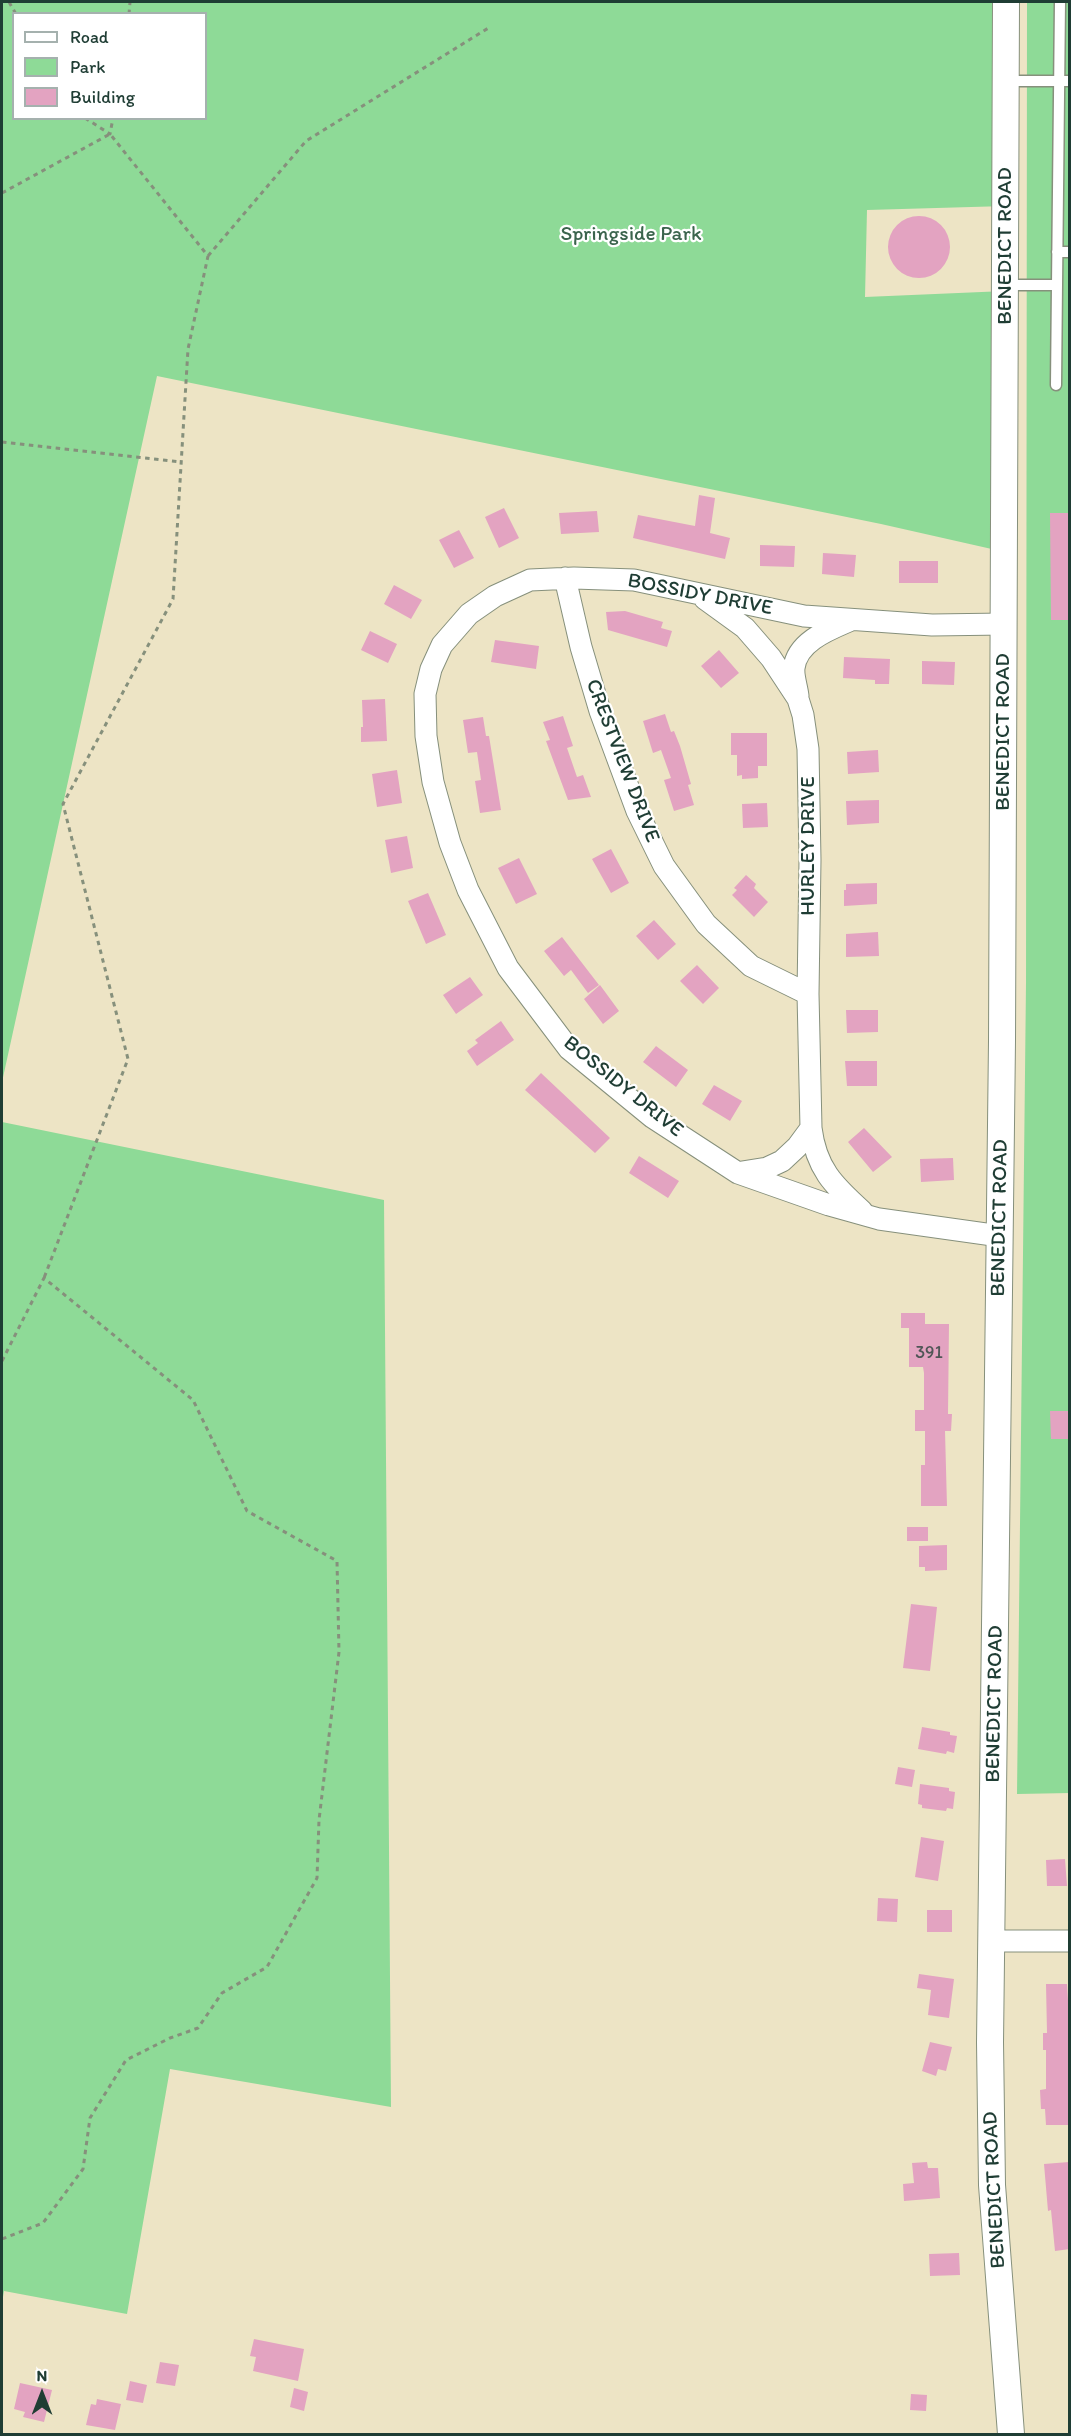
<!DOCTYPE html>
<style>
body{margin:0}
#map{position:relative;width:1071px;height:2436px;overflow:hidden;background:#ede4c5;font-family:Itim,sans-serif}
canvas{display:block}
.frame{position:absolute;inset:0;border:3px solid #1f3d34;pointer-events:none}
.legend{position:absolute;left:12px;top:12px;width:195px;height:108px;box-sizing:border-box;background:#fff;border:2px solid #a5b1ae;margin:0;padding:8px 10px;list-style:none;font-size:18px;color:#1f3d34}
.legend li{display:flex;align-items:center;gap:12px;height:30px}
.legend b{width:30px;border:2px solid #a5b1ae}
.north{position:absolute;left:12px;top:2364px;width:60px;height:60px;-webkit-text-stroke:4px #fff;paint-order:stroke;rotate:0deg;font-size:16px;font-weight:700;line-height:24px;text-align:center;color:#1f3d34}
.north::after{content:'';display:block;margin:auto;width:21px;height:27px;background:#1f3d34;clip-path:polygon(50% 0,100% 100%,50% 72%,0 100%)}
</style>
<div id="map">
<canvas width="1071" height="2436"></canvas>
<div class="frame"></div>
<ul class="legend">
<li><b style="height:8px;background:#fff"></b>Road</li>
<li><b style="height:16px;background:#8eda97"></b>Park</li>
<li><b style="height:16px;background:#e3a3c1"></b>Building</li>
</ul>
<div class="north">N</div>
</div>
<script>
const context = document.querySelector('canvas').getContext('2d');
context.lineJoin = 'round';
function paint(path, color) { context.fillStyle = color; context.fill(path, 'evenodd'); }
function stroke(path, color, width, dash) { context.strokeStyle = color; context.lineWidth = width; context.lineCap = dash ? 'butt' : 'round'; context.setLineDash(dash || []); context.stroke(path); }
function drawText(font, color, halo, rows, align = 'center') {
  context.font = font + ' Itim,sans-serif'; context.lineWidth = 4.5; context.setLineDash([]); context.textBaseline = 'middle'; context.strokeStyle = halo; context.fillStyle = color; for (const [text, x, y, turn = 0] of rows) {
    context.save(); context.translate(x, y); context.rotate((+turn || 0) * Math.PI / 180); context.textAlign = isNaN(turn) ? turn : align; if (halo) context.strokeText(text, 0, 0); context.fillText(text, 0, 0); context.restore();
  }
}
const green = new Path2D(`
 M2 2H1006V206L867 210 865 297 1005 291V552L881 524 157 376 2 1082ZM14 14H206V118H14Z
 M1027 2H1069L1070 1793 1017 1794 1026 983Z
 M2 1122 384 1200 391 2107 170 2069 127 2314 4 2291 2 2303Z`);
const building = new Path2D(`
 M888 247a31 31 0 1 1 62 0a31 31 0 1 1-62 0Z
 M699 495 715 498 710 533 730 538 725 559 633 538 638 515 695 526Z
 M504 508 519 538 499 548 485 517Z
 M597 511 599 532 561 534 559 513Z
 M1050 513H1070V620H1051Z
 M459 530 474 558 454 568 439 540Z
 M760 545 795 546 794 567 760 566Z
 M823 553 856 555 854 577 822 574Z
 M899 561H938V583H899Z
 M394 585 422 600 411 619 384 604Z
 M625 611 663 622 661 628 672 631 667 647 608 630 606 612Z
 M370 631 397 644 388 663 361 650Z
 M495 640 539 646 536 669 491 662Z
 M719 650 739 673 721 688 701 666Z
 M844 657 890 659 889 684H875V680L843 678Z
 M922 661 955 662 954 685 922 684Z
 M385 699 387 741 361 742V727H363L362 700Z
 M665 714 671 732 674 731 680 746 691 784 688 785 694 805 674 811 664 780 671 778 661 750 653 753 643 721Z
 M563 716 573 746 567 748 577 777 583 775 591 797 568 800 546 741 550 740 543 722Z
 M483 717 486 736H489L501 810 480 813 475 781 481 780 477 752 468 753 463 720Z
 M731 733H767V766H758V778L742 779V775L737 776V755H731Z
 M878 750 879 772 848 774 847 752Z
 M397 770 402 803 377 807 372 774Z
 M879 800V823L847 825 846 801Z
 M767 803 768 827 743 828 742 804Z
 M407 836 413 868 391 873 385 840Z
 M611 849 629 883 611 893 592 859Z
 M519 858 537 894 516 904 498 868Z
 M746 875 756 884 754 888 768 902 754 917 732 895 737 890 734 888Z
 M877 883V904L844 906V890H846V884Z
 M428 893 446 935 426 944 408 901Z
 M654 920 676 944 658 960 636 936Z
 M878 932 879 956 846 957V934Z
 M562 937 599 985 588 993 571 970 564 976 544 951Z
 M697 965 719 988 703 1004 680 981Z
 M470 977 483 995 456 1014 443 995Z
 M600 985 619 1011 603 1024 584 999Z
 M846 1010H878V1032L847 1033Z
 M501 1021 514 1040 477 1066 467 1051 478 1043 475 1040Z
 M656 1046 688 1070 676 1087 643 1062Z
 M845 1061H877V1086H847Z
 M541 1073 610 1138 595 1153 525 1090Z
 M714 1085 742 1101 730 1121 702 1104Z
 M864 1128 892 1157 873 1172 848 1142Z
 M639 1156 679 1181 668 1198 629 1173Z
 M953 1158 954 1180 921 1182 920 1159Z
 M901 1313H925V1324H949L948 1414H952L951 1431H945L947 1506H921V1465H925V1431H915V1410H924V1373L923 1367H909V1328H901Z
 M1050 1411H1070V1439H1051Z
 M907 1527H928V1541H907Z
 M947 1545V1570L925 1571V1567H919V1546Z
 M911 1604 937 1607 930 1671 903 1668Z
 M922 1727 950 1732V1735L957 1736 954 1753 947 1751 946 1754 918 1749Z
 M898 1767 915 1770 912 1787 895 1784Z
 M920 1784 949 1788V1791L955 1792 953 1809 947 1808 946 1811 922 1808V1805L918 1804Z
 M921 1837 944 1841 938 1881 915 1877Z
 M1065 1859 1067 1886H1047L1046 1860Z
 M878 1898 898 1899 897 1922 877 1921Z
 M927 1910H952V1932H927Z
 M919 1974 954 1979 949 2018 928 2015 931 1990 917 1988Z
 M1046 1984H1067L1070 2034 1068 2125H1046L1045 2109H1041L1040 2090 1046 2089V2050H1043V2033H1047Z
 M930 2042 952 2047 946 2071 938 2069 936 2076 922 2071Z
 M927 2162 928 2168H938L940 2198 904 2201 903 2184 914 2183 912 2163Z
 M1069 2162 1070 2249 1055 2251 1051 2210 1048 2211 1044 2164Z
 M959 2253 960 2275 930 2276 929 2254Z
 M254 2339 304 2349 298 2381 253 2371 256 2357 250 2356Z
 M160 2362 179 2365 175 2386 156 2383Z
 M130 2381 147 2385 143 2403 126 2400Z
 M20 2383 52 2390 44 2422 23 2417 25 2412 14 2409Z
 M294 2388 308 2392 304 2411 290 2407Z
 M911 2394 927 2395 926 2411 910 2410Z
 M97 2399 121 2404 115 2430 86 2425 91 2404 96 2405Z`);
const path = new Path2D(`
 M9 2 16 14
 M129 14 130 2
 M85 118 110 134 113 118
 M2 193 110 134 208 256 188 349 173 599 63 804 128 1059 44 1278
 M208 256 306 141 490 27
 M2 442 181 462
 M2 1361 44 1278 193 1400 247 1511 337 1561 339 1652 319 1820 317 1878 267 1967 222 1993 198 2028 170 2038 126 2060 90 2118 83 2169 43 2223 2 2239`);
const service = new Path2D(`
 M1006 81H1070
 M1057 252H1070
 M1006 285H1057L1056 385
 M1057 285 1060 2`);
const minor = new Path2D(`
 M565 578 581 647 600 711 637 811 664 866 706 924 751 966 808 994 811 1128 797 1147 782 1161 767 1168 742 1172
 M705 599 745 628 771 658 798 699 803 715 808 749 810 860 808 994
 M798 696C797 687 793 676 794 668 797 642 828 630 849 621
 M811 1128C816 1168 833 1185 862 1211
 M1000 1236 879 1219 829 1205 738 1173 652 1117 569 1049 508 968 468 890 450 843 433 782 426 736 425 694 431 669 442 645 469 614 495 596 530 580 574 578 634 580 804 616 932 625 1005 624
 M991 1941H1070`);
const tertiary = new Path2D(`
 M1006 2 1002 1041 990 2042 992 2185 1011 2434`);
const numberNames = [
 ["391",929,1353]
];
const parkNames = [
 ["Springside Park",631,235]
];
const streetNames = [
 ["BENEDICT ROAD",1006,246,-90],
 ["BOSSIDY DRIVE",700,595,11],
 ["BENEDICT ROAD",1004,732,-90],
 ["CRESTVIEW DRIVE",622,761,69],
 ["HURLEY DRIVE",809,846,-90],
 ["BOSSIDY DRIVE",623,1087,39],
 ["BENEDICT ROAD",1000,1218,-89],
 ["BENEDICT ROAD",995,1704,-89],
 ["BENEDICT ROAD",995,2190,-93]
];
paint(green, '#8eda97');
paint(building, '#e3a3c1');
stroke(service, '#86907c', 13);
stroke(minor, '#86907c', 23);
stroke(tertiary, '#86907c', 28);
stroke(path, '#86907c', 3, [4.5, 4.5]);
stroke(service, '#fff', 10);
stroke(minor, '#fff', 21);
stroke(tertiary, '#fff', 26);
drawText('18px', '#505657', null, numberNames);
drawText('21px', '#3b644d', '#fff', parkNames);
drawText('21px', '#1f3d34', '#fff', streetNames);
</script>
